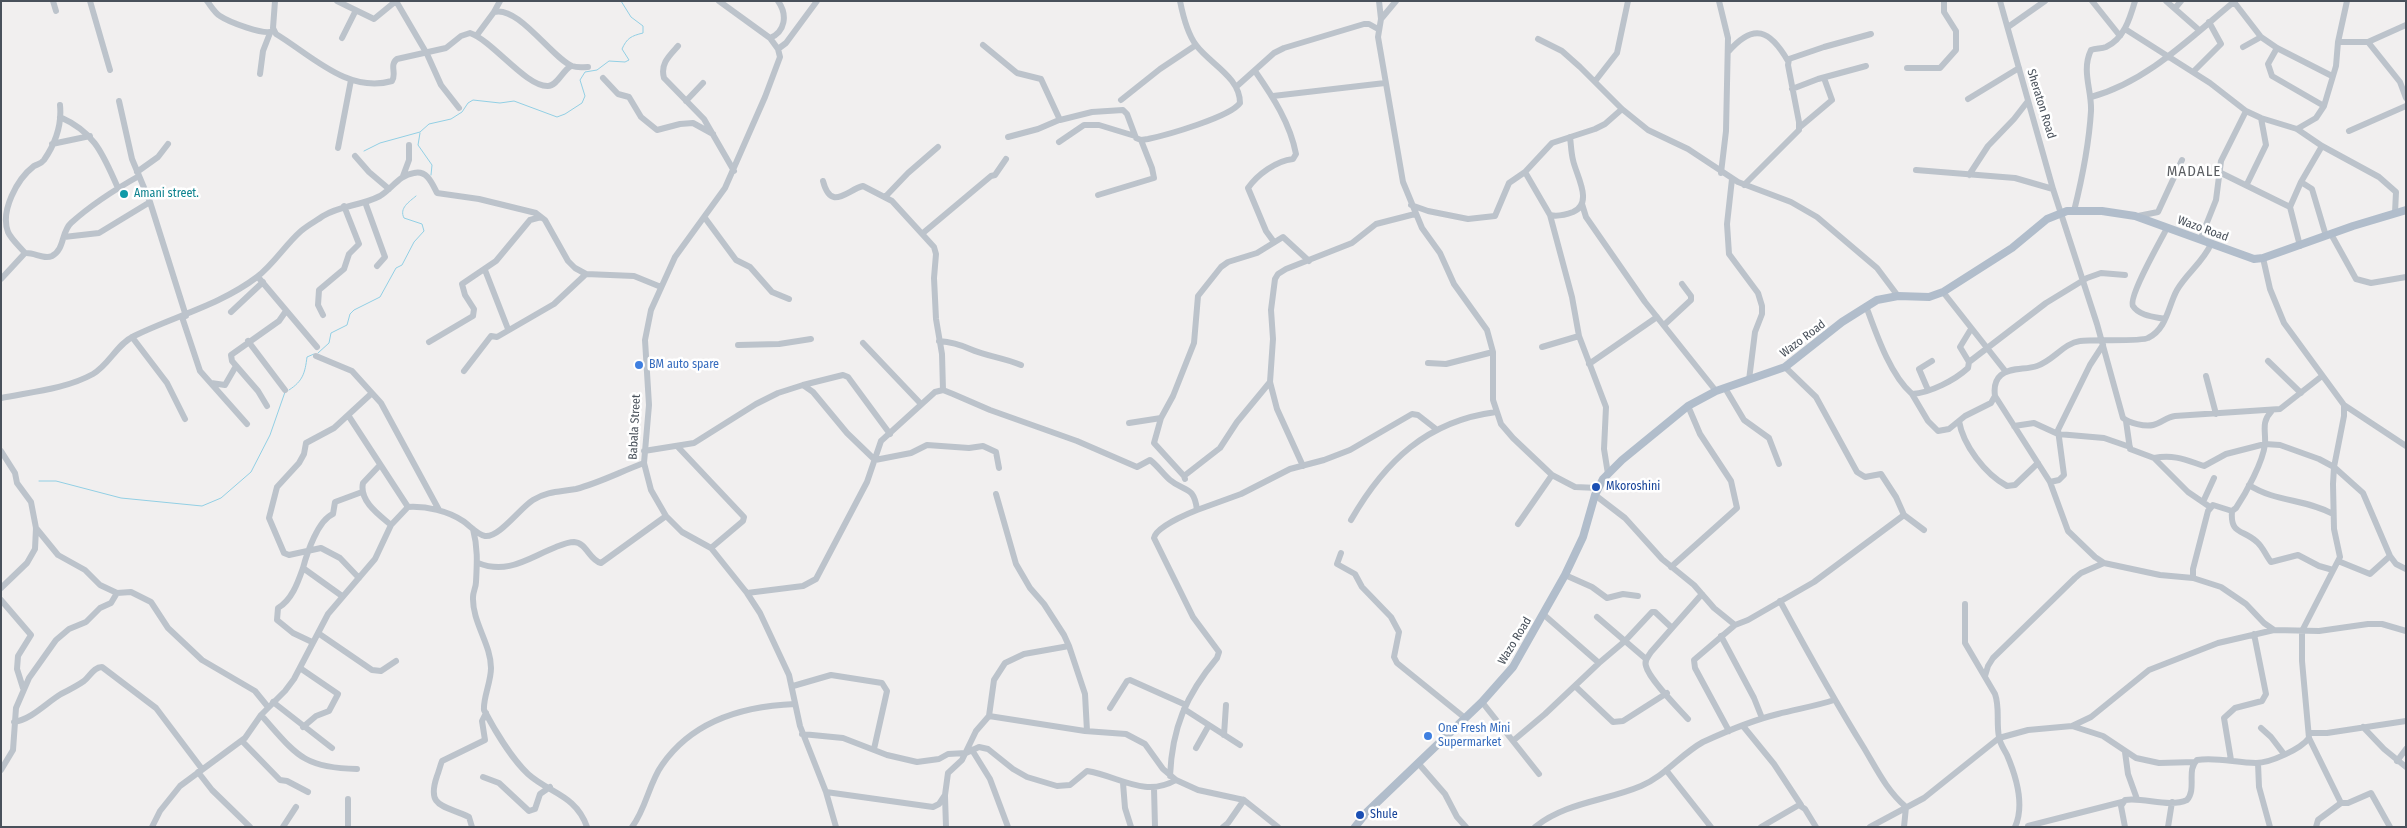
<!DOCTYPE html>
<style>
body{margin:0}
#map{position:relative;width:2407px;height:828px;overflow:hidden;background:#f1efef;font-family:"Fira Sans Condensed",sans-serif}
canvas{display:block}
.frame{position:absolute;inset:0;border:2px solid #49515b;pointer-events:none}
</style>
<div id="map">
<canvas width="2407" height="828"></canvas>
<div class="frame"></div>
</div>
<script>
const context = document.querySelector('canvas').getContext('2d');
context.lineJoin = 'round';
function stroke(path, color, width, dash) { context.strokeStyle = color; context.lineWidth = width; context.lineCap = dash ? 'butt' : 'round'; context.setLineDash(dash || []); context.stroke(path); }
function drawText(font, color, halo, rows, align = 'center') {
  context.font = font + ' "Fira Sans Condensed",sans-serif'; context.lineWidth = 5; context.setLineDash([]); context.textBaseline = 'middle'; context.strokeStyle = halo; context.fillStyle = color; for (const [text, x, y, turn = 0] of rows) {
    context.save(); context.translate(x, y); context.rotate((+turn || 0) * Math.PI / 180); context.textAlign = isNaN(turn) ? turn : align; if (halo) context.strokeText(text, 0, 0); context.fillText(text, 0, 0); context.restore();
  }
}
const stream = new Path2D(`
 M420 133 418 145 432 165 431 175
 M364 151 380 143 420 132 429 124 451 119 462 112 468 103 473 100 500 103 514 101 557 117 565 114 582 103 585 96 580 80 585 72 597 70 609 61 625 62 629 60 622 49C627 38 631 36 643 33V26L631 17 621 1
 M318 353 329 343 331 333 347 325 350 314 354 310 380 297 396 268 402 265 414 242 424 231 422 224 404 218C399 208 409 202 416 196
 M289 390C303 381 305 373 307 357L314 354
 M39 481H56L121 498 202 506 221 498 251 472 270 435 285 392`);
const minor = new Path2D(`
 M53 1 56 11
 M90 1 110 70
 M207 1C211 6 215 13 220 16 229 22 265 36 273 31
 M275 1 273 28 276 34C311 55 348 94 392 81 397 74 389 65 397 59L446 48 461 36 470 33C493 41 526 87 548 86 557 86 563 70 571 66
 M337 1 374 19 396 1
 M396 1 427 54 441 85 459 108
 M719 1 770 38 778 49 780 57 765 97 725 188 675 257 651 310 645 340 649 405 644 463 651 490 666 516 682 532 711 548 747 593 760 613 789 675 800 726 826 792 836 827
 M1379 1 1381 19
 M1396 1 1381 19 1378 37 1403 182 1422 228 1440 253 1454 284 1487 330 1493 352V400L1501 424 1513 438 1552 475 1575 487 1598 488
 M1719 1 1728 38 1726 131 1721 173
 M2000 1 2053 189 2097 324 2123 418C2129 423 2145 427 2153 425 2161 423 2167 417 2175 416L2280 409 2322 376
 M2092 1 2120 36
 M2166 1 2199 30
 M2234 2 2261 37 2277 48 2332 76
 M2176 7 2181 1
 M494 12 500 1
 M2008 27 2045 1
 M2125 29 2210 83 2246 111 2261 118 2297 129 2322 146 2379 177 2396 192 2395 213
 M477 35 494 12C518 5 552 58 572 66 578 68 582 67 588 67
 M342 38 355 12
 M770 38C785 32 788 15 778 1
 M1538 39 1562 51 1580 67 1622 109 1648 130 1688 149 1738 182 1791 202 1817 217 1877 268 1898 296
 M2338 42H2368L2406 25
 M2368 42 2400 82 2406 98
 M983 45 1017 73 1041 79 1060 120 1092 112 1123 110 1127 114 1136 138 1141 140 1148 139C1167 135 1230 117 1240 103 1240 77 1210 64 1196 45 1187 33 1183 16 1180 1
 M678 46C669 56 660 64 664 78L704 119 734 171
 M2243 47 2261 37
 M2277 48 2268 64 2272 76 2324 106
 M778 49 786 43 817 1
 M1728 52C1754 22 1770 30 1788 61
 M1907 68H1940L1956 50V31L1944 12V1
 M1255 71C1273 97 1290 123 1296 154L1293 159C1276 161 1258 174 1248 188L1266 231 1274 242
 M2193 72 2221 44 2209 22
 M260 74 263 51 270 33
 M603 78 618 94 629 97 641 117 657 130 680 124 693 123 713 134
 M1596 80 1617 53 1628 1
 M1236 87 1274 53 1284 48 1364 24H1369L1378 29
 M1792 89 1818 79 1866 66
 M1273 96 1385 83
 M2091 97C2147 82 2191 37 2235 1
 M1968 99 2019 68
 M1121 100 1160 69 1196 45
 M119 101 132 159 150 202 186 316
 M686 101 703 83
 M60 117C96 133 103 155 118 188
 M1800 127 1832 100 1824 78
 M2297 129 2316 118 2324 106 2336 66 2338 42 2347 1
 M2349 131 2406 106
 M1008 137 1038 129 1059 120
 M1059 142 1084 125H1099L1135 136
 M52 144 90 136
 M338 148 351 80
 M355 156 369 172 389 189
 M1916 170 2015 178 2053 189
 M137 172 158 157 168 144
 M1525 172 1550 215 1572 297 1579 336 1606 407 1604 449 1608 474
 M2219 172 2290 207
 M1969 175 1988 146 2014 119 2028 101
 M403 176 409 160V145
 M1732 179 1727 224 1729 254 1758 293 1762 306V314L1755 332 1749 380
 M823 181C831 212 847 190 863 186L892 201 934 247 936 254 934 278 936 319 942 354 943 390
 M2301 182 2312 189 2326 236
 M2247 184 2266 145 2261 118
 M1744 185 1799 130V122L1788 65 1789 59 1824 47 1871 34
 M1098 195 1154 178 1152 168 1141 140
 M886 196 908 173 938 147
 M365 202 385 257 377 266
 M1582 204 1586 217 1645 302 1716 391
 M1411 205 1428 211 1468 219 1495 216 1509 183 1525 172 1552 143 1595 129 1605 124 1622 109
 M2074 211C2082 179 2089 144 2091 111 2092 90 2081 71 2091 50 2096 48 2101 49 2106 47 2124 39 2130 18 2135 1
 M1550 215C1558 217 1565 215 1573 212 1594 203 1576 175 1573 160 1571 152 1571 144 1570 137
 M2138 216 2158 212 2182 160
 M705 218 736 260 750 267 772 292 789 299
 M923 233 991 176 995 175 1006 159
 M2331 234 2356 279 2371 283 2406 277
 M64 237 99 233 150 202
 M2200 240 2216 200 2221 161 2246 111
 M2211 244C2203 262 2187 273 2177 290 2168 306 2167 329 2148 338 2141 342 2093 339 2080 341 2064 343 2053 361 2037 366 2026 370 2010 367 2001 375 1994 381 1994 389 1995 396L2050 482 2068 531 2095 557 2104 563 2160 575 2193 578 2221 587 2246 604 2264 623 2274 630 2319 631 2368 624H2382L2406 631
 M2300 246 2290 207 2301 182 2322 146
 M25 253C20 247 11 239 8 232 0 211 17 179 34 166 38 164 41 164 44 160 55 144 62 125 60 105
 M485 270 508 329
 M258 277 317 347
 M1 279 25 253C34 252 44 260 52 256 65 249 61 232 71 223 92 204 114 190 139 176
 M1943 292 2006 372
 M1866 306C1876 333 1890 375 1912 394 1930 393 1955 380 1968 368L1969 362 1960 347 1971 329
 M231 312 263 282
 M323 315 318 305 319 290 344 269 349 254 359 244 344 206
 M182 317 200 371 247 424
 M2165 319C2156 317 2139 316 2133 306 2128 297 2161 240 2167 228
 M1664 325 1691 300V296L1682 284
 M132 337 167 383 185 419
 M248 341 285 390
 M939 341C952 342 959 344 970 349 986 356 1004 358 1021 365
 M429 342 473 316 474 309 465 295 462 284 496 261 530 220 541 217
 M863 343 921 404
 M738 345 779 344 811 339
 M1542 347 1579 336
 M316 356 352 371 381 403 439 510
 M2268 361 2301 393
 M1969 362 2046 303 2087 278 2101 273 2125 275
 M1428 363 1446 364 1493 352
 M1589 364 1657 317
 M1785 367 1816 397 1857 472 1865 477 1881 474 1896 497 1904 515 1924 530
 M464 371 491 336 497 337 554 304 586 274
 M2206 376 2216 414
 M211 383 225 385 236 366
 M803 385 843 375 848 377 890 434
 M1725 388 1744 420 1769 438 1779 464
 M1928 390 1919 369 1932 361
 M1912 394 1928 421 1938 431 1949 429 1965 416 1991 403 1995 396
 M1 398C31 392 66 389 93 374 109 365 117 344 134 336 175 316 220 305 257 277 274 264 285 245 301 231 308 225 316 221 323 216 341 205 361 206 380 196 392 189 399 175 414 173 427 170 432 183 437 193L479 199 536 213 545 220 568 261 575 268 586 274 634 276 661 287
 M2344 405 2406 446
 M267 406 258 391 232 361 231 355 279 321 286 311
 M348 415 408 507
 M1959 421C1963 445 1985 474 2007 486L2015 485 2038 463
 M2126 421 2130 449 2154 458 2188 492 2210 507
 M1129 423 1161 418
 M2014 426 2034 423 2058 434 2104 438 2130 447
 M678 447 744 517 743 521 711 548
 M1 451 15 473 17 483 31 502 36 528 35 549 27 563 1 588
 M644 451 694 443 756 404 778 393 803 385 813 392 847 433 875 460 911 453 927 445 969 448 983 446 996 452 999 468
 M2154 458C2174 454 2186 460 2204 466L2226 454 2265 444 2280 445 2319 459 2334 467 2363 493 2390 556 2396 564 2406 569
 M380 465 363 483C359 501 379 515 391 525
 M1303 466 1277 409 1270 382 1273 339 1271 310 1275 279 1278 274 1286 269 1352 243 1376 224 1415 214
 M1184 476 1154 443 1161 418 1173 396 1194 343 1198 296 1221 267 1228 262 1257 253 1283 237 1309 261
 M1185 479 1184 476 1220 448 1237 422 1270 382
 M2050 482 2059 480 2064 475 2058 430 2090 365 2103 345
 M2249 485C2275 502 2306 499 2333 514
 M996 494 1016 564 1030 588 1044 604 1064 635 1069 646 1085 694 1087 731
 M1595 495 1625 518 1662 559 1694 585 1714 608 1735 625 1748 620 1814 582 1904 515
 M2203 502 2214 478
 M1197 510 1241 494 1290 469 1324 460 1350 450 1412 414 1418 415 1436 429
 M2232 511C2230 535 2243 529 2257 542 2263 547 2266 556 2271 562L2298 555 2319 566 2333 570
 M1351 520C1385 461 1427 421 1496 412
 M1518 524 1552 475
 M36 528 58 555 85 570 100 585 117 593
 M473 529C478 548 477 563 476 582 476 587 473 592 473 597 472 622 491 644 491 668 491 682 483 698 484 710 494 729 512 759 528 774 549 793 576 795 587 827
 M1341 553 1337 564 1355 574 1362 587 1391 617 1399 632 1394 657 1397 663 1465 718
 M2338 561 2370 574 2390 556
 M478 563C508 575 528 558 556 547 561 545 568 542 574 542 587 543 589 560 601 563L666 516
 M1671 567 1737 508 1731 481 1700 434 1688 406
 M303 568C298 582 292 600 278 608L277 620 293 633 312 642
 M1565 575 1592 587 1607 598 1623 594 1638 596
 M359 578 340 558 321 548 289 555 284 553 269 518 277 487 299 463 304 454 306 443 334 428 372 393
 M2193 578V569L2208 511 2213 505 2232 511 2236 508C2246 493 2263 462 2265 444 2266 432 2261 422 2271 412
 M747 593 803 586 816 579 867 482 881 441 935 392 943 390 953 394 990 410 1077 441 1137 467 1150 460C1158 466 1163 474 1170 480 1184 492 1194 485 1197 510 1187 514 1156 527 1154 538L1193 617 1219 652 1217 658C1186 695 1172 728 1170 776
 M342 596 303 568C307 553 318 520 333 514L335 502 362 492
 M1 600 31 635 18 656 17 669 23 688
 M1780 601C1807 651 1834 700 1864 748 1876 768 1887 791 1906 807
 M1965 604V643L1995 694C2000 708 1996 722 1999 737 2000 744 2004 749 2007 755 2016 776 2025 805 2015 827
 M1543 614 1599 663 1625 641 1652 612H1655L1672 628
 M1597 617 1646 659
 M318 633 372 670 381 671 396 661
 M1721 636 1754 698 1762 718
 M300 668 338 694 329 711 316 716 303 727
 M1985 676 1988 666 1993 658 2075 578 2081 573 2104 563
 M793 686 831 675 882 683 887 691 874 749
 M1575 686 1613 722 1623 721 1667 693
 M273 702 332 748
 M1482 702 1539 774
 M1110 708 1127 681 1130 680 1186 705
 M1184 709 1240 745
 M261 715C296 754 302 768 357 769
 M989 716 1085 731 1126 734 1145 744 1163 769 1176 780 1198 790 1244 800 1278 827
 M1688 719C1678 708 1649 679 1646 666 1644 660 1648 657 1651 652L1702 594
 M14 722C32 719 46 703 61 694 69 690 77 686 84 681 90 676 94 667 102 667L156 708 202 769
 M1743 726 1774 764 1801 805
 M2072 726 2103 736 2136 758 2159 763 2195 762
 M2363 727 2384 749 2406 767
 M2261 728 2271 737 2284 754
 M1729 731 1695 668 1694 660 1735 625
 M2310 733H2327L2406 721
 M802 734 843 738 887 755 917 762 939 759 948 754 966 753 979 747 988 749 1013 769 1027 777 1057 786 1070 785 1087 771C1119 776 1144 798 1176 780
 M1224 735 1226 705
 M2309 738 2341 803H2348L2371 793 2390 827
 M1514 740 1545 714 1599 663
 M242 741 280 780 287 781 308 792
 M1196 748 1209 725
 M972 750 990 779 1008 827
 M2125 752 2128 774 2137 799
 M2231 760 2224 718 2235 708 2262 701 2266 694 2254 634
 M2397 761 2406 749
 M1418 763 1445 794 1457 817 1466 827
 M2258 763 2259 787 2270 827
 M1 770 13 750 16 708 29 678 56 640 69 629 86 622 100 608 111 603 117 593 131 592 151 602 168 628 202 660 255 691 268 707
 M1666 770 1711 827
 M198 772 212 790 250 827
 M483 777 499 783 529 811 535 809 540 794 550 787
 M1123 783 1125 808 1131 827
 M1154 788 1155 827
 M826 792 933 807 939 804 945 795 948 773 962 760 976 731 989 716 994 680 1005 663 1024 654 1069 646
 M945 796 946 827
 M348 799V827
 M2028 826 2122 802
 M152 827 160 811 180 786 245 738 261 715 285 691 294 679 328 614 375 559 391 525 408 507C427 506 448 511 463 521 469 525 478 535 485 536 499 538 520 508 533 500 548 491 560 492 576 489 599 483 622 471 644 463
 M283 827 296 807
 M472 827 469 817C444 805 426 808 437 776 439 771 440 766 442 761L485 740 482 721 486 713
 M632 827C646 809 649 783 662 765 693 720 743 706 795 704
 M1223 827 1228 823 1244 800
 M1535 827C1566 802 1606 801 1641 786 1665 776 1681 754 1703 742 1727 731 1753 720 1778 714 1797 709 1816 706 1834 700
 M1761 827 1799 805 1805 809 1816 827
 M1870 827 1924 798 1999 738 2028 730 2072 726 2091 717 2149 670 2218 643 2274 630
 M1904 827 1906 807
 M2125 827 2121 806 2125 800C2144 797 2169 808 2187 800 2197 789 2186 770 2197 760 2218 757 2236 763 2256 763 2270 763 2301 749 2309 738L2302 661V631L2340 557 2334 529 2333 484 2334 467 2344 416V405L2284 323 2270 289 2263 258
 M2168 827 2172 802
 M2316 827 2318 820 2341 803`);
const major = new Path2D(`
 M1355 827 1367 812 1482 702 1513 667 1565 575 1583 537 1595 495 1603 479 1622 460 1688 406 1716 391 1785 367 1842 322 1877 300 1898 296 1929 297 1943 292 2012 248 2047 219 2067 211H2102L2135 216 2254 259 2263 258 2353 226 2406 210`);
const markers = [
 [124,194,5,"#0f9aa8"],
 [639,365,5,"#3f7fe0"],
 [1596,487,5,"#1a4fb4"],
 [1428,736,5,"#3f7fe0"],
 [1360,815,5,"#1a4fb4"]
];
const streetNames = [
 ["Sheraton Road",2041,104,73],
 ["Wazo Road",2203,229,20],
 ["Wazo Road",1803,339,-37],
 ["Babala Street",635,427,-87],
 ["Wazo Road",1515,641,-59]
];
const cultureNames = [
 ["Amani street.",134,194]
];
const shopNames = [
 ["BM auto spare",649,365],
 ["One Fresh Mini",1438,729],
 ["Supermarket",1438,743]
];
const transitNames = [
 ["Mkoroshini",1606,487],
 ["Shule",1370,815]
];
const quarterNames = [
 ["MADALE",2194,172]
];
stroke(stream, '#92cfe4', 1);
stroke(minor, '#bcc3cb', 6);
stroke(major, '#b1bdcb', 8);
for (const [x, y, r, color] of markers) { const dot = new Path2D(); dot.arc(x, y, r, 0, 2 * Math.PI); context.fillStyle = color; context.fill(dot); stroke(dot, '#fff', 2); }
drawText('12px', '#49515b', '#fff', streetNames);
drawText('12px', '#0d838f', '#fff', cultureNames, 'left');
drawText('12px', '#366cbe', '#fff', shopNames, 'left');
drawText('12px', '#164399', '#fff', transitNames, 'left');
context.letterSpacing = '1px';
drawText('15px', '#5c5f63', '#fff', quarterNames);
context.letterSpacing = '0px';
</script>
